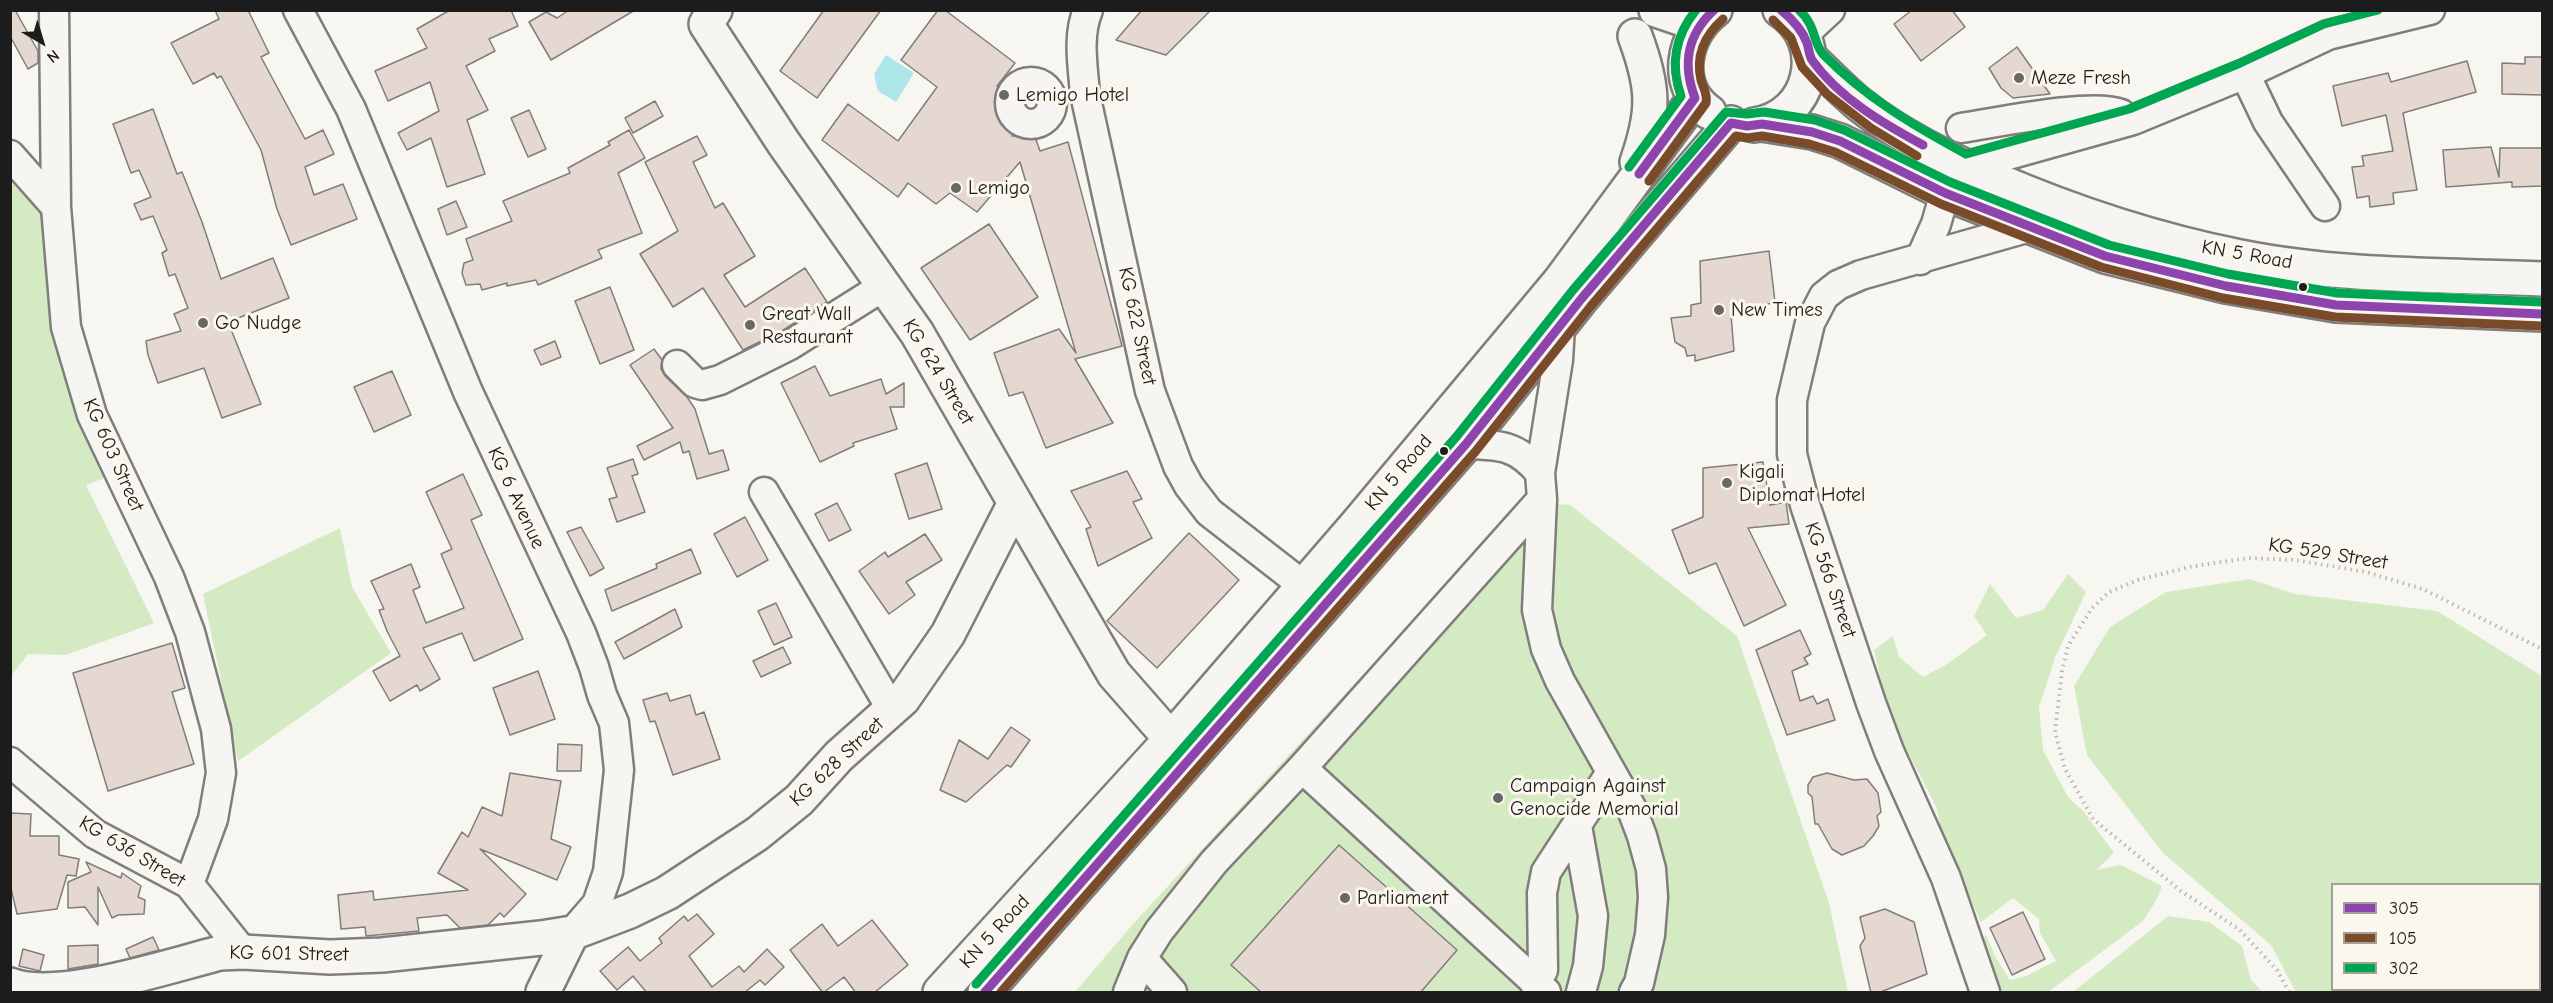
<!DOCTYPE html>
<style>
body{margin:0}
#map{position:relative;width:2553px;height:1003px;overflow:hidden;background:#f8f6f0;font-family:"Comic Neue",sans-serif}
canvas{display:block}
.frame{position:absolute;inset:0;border:12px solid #1c1c1c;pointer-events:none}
.legend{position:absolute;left:2331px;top:883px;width:210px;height:108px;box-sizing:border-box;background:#fbf7ec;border:2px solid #a29f99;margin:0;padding:8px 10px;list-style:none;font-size:18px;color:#1c1c1c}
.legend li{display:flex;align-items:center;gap:12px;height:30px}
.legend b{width:30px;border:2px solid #a29f99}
.north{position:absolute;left:12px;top:12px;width:60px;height:60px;-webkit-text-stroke:4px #fbf7ec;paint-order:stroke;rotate:142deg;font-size:16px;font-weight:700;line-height:24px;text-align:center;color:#1c1c1c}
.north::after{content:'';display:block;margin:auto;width:21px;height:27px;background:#1c1c1c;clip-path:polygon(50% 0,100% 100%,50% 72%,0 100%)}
</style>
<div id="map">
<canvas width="2553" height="1003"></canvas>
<div class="frame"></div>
<ul class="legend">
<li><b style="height:8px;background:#8e44ad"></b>305</li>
<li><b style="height:8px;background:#7a4b2a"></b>105</li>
<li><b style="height:8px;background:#00a651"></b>302</li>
</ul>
<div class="north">N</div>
</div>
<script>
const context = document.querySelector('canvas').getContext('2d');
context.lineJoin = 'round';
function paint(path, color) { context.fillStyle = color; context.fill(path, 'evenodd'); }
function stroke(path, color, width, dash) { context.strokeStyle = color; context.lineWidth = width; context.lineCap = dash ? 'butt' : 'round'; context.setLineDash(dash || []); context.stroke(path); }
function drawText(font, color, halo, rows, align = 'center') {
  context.font = font + ' "Comic Neue",sans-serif'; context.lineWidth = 6; context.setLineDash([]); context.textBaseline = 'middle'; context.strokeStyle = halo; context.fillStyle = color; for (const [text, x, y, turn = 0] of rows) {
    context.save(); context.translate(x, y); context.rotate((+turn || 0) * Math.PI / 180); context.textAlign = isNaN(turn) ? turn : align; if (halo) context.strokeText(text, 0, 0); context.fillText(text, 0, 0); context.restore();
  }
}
const green = new Path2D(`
 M10 155 56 207 66 327 120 472 86 485 154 623 66 655 28 654 11 676Z
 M1522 502 1570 505 1737 636 1829 903 1848 992H1075L1134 923Z
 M340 528 352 587 391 653 238 761 203 594Z
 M2068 574 2086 592 2055 658 2039 707 2043 750 2068 797 2084 812 2114 853 2096 870 2121 865 2162 886 2157 899 2143 921 2048 992H1992L1975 945 1986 935 1996 958 2010 980 2026 976 2056 961 2040 933 2039 919 2013 898 1981 922 1943 839 1936 806 1902 741 1885 699 1874 650 1893 636 1899 657 1923 677 1947 664 1987 635 1974 616 1990 584 2016 618 2043 610Z
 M2250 579 2295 594 2437 611 2542 676V992H2296L2271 945 2163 853 2087 755 2074 686 2110 627 2166 592ZM2540 884V990H2332V884Z
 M2168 916 2209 922 2242 946 2251 980 2263 992H2073Z`);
const water = new Path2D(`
 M886 55 914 73 896 102 878 91 874 74Z`);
const building = new Path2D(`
 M10 10H15L38 51V63L28 69 10 36Z
 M215 10H248L269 53 261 57 305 139 323 130 334 154 305 167 314 195 343 184 357 219 291 245 277 209 261 150 221 76 217 78 214 73 193 84 171 43 219 19Z
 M450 10H511L518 26 489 39 495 51 466 66 488 110 467 120 485 174 447 187 431 138 407 150 398 133 439 111 430 82 388 101 375 71 427 48 417 29Z
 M569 10H635L551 60 529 22 546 12 557 18Z
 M824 10H881L817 98 780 71Z
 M938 10H945L1015 63 997 86 1031 111 1012 136 1035 137 1040 151 1068 142 1122 346 1075 359 1113 423 1046 448 1023 392 1009 396 994 353 1059 329 1076 353 1020 162 977 212 950 193 936 204 908 183 898 197 822 140 848 104 898 141 937 87 901 60Z
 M1142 10H1211L1166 55 1116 40Z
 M1912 10H1952L1965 27 1921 61 1894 24Z
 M2017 47 2050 94 2013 98 2001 88 1989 68Z
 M2525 57H2542V95L2502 94V63L2525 64Z
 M2467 61 2476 92 2403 113 2417 190 2393 193 2394 204 2370 207 2369 196 2357 198 2352 167 2364 166 2362 156 2393 151 2386 115 2342 126 2333 86 2388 73 2391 82Z
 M655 101 663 116 633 133 625 118Z
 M153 109 177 174 182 172 202 222 221 279 273 258 289 298 228 322 261 404 222 418 204 368 158 383 148 355 146 341 181 331 174 314 188 308 175 274 169 276 162 253 167 250 153 216 141 220 134 204 151 197 139 170 131 173 113 124Z
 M529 110 546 149 528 157 511 118Z
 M629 130 645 158 618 173 642 233 598 250 602 258 538 285 536 280 507 286V283L482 290 480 284 466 285 462 273 464 263 473 260 466 239 512 221 503 201 570 173 568 168 610 145 608 142Z
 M697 136 707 155 693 162 715 208 723 203 755 256 724 275 745 307 805 268 827 302 782 331 743 350 703 288 673 307 640 254 678 231 645 162Z
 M2491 147 2499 177 2500 148H2542V186L2512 187V182L2446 187 2443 150Z
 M456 201 467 227 447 235 438 209Z
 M989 224 1038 297 970 340 921 268Z
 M1769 251 1775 302 1731 315 1734 351 1695 361V355L1687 356 1685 348 1675 342 1671 318 1691 316V305L1701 303 1700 261Z
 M610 287 634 350 600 364 575 301Z
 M555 341 561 357 541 365 534 350Z
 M654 349 662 360 661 369 665 376 687 397 695 409 709 454 723 450 729 470 697 479 689 451 683 453 680 442 644 460 637 446 673 428 630 365Z
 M815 366 830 396 881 379 886 394 904 383V407H890L897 429 853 443 854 446 820 462 781 383Z
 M392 371 411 415 374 432 354 387Z
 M633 459 638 474 632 476 645 512 617 522 609 499 617 497 607 468Z
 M1763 462 1770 505 1786 502 1789 524 1748 528 1786 605 1744 626 1716 563 1689 574 1672 530 1703 517V468Z
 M927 463 942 509 909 519 895 474Z
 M1127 471 1142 499 1133 502 1152 538 1098 566 1086 529 1091 527 1071 491Z
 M463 474 482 515 471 520 523 639 474 661 462 633 423 648 440 679 420 691 417 685 390 701 373 671 400 656 387 631 379 610 384 609 371 581 411 564 420 587 413 590 426 623 464 608 441 554 452 549 426 492Z
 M837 503 851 530 829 541 815 514Z
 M745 517 768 560 737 577 714 534Z
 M581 527 604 568 590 576 567 532Z
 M1189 533 1239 580 1157 668 1107 621Z
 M925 534 942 560 906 582 915 595 889 614 859 571 885 552 888 557Z
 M691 549 701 573 612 611 605 590 657 568 656 564Z
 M776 603 792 637 774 645 758 611Z
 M675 609 682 627 624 659 615 642Z
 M1800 630 1811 654 1804 658 1808 664 1792 671 1800 701 1813 696 1817 704 1828 699 1835 720 1787 735 1756 650Z
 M172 643 185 688 172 692 194 764 108 791 73 673Z
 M783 647 791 663 761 677 753 661Z
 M538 671 555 719 510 735 493 688Z
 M667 693 670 701 690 695 696 715 704 712 720 759 673 775 655 721 650 722 643 700Z
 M1011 727 1030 740 1011 767 1007 765 966 802 940 790 959 740 988 759Z
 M558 744 582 745 581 771H557Z
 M510 773 561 781 551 839 571 847 557 880 480 849 526 894 504 917 500 913 488 925 460 928 447 915 417 918 419 931 366 936 365 927 341 929 338 895 373 891 374 900 468 890 438 873 462 832 468 837 482 807 502 816Z
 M1827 773 1854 780 1867 779 1878 793 1881 812 1877 816 1879 826 1873 836 1864 846 1842 855 1832 849 1818 824H1815L1812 797 1808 793V785L1813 777Z
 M10 813 31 814 30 836H59V855L79 859 76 876 67 875 57 909 17 914 10 884Z
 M1339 845 1457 950 1420 993H1262L1231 965Z
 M86 862 121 878 122 873 141 886 138 897 145 900 144 914 118 915 112 918 98 887V925L85 907 68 908V882L91 872Z
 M1885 909 1914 922 1927 974 1878 993H1871L1860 946 1865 938 1860 917Z
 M2023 912 2045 959 2012 975 1990 928Z
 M697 914 714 934 689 956 712 987 739 966 744 972 767 949 784 967 765 985 760 980 744 993H647L633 976 617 990 600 971 628 947 640 961 662 943 659 938 684 916 688 921Z
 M872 920 908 965 874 993H856L844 977 823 993 790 950 822 924 838 946Z
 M153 937 159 950 130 958 126 949Z
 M98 945V964L68 969V946Z
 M23 949 44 955 40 971 19 966Z`);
const path = new Path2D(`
 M2289 992 2277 970 2240 930 2181 891 2093 819 2065 769 2055 732 2062 671 2068 646 2092 608 2109 592 2138 580 2189 567 2248 558 2295 560 2366 572 2423 589 2542 649`);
const minor = new Path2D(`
 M54 10 56 207 66 327 92 415 169 577 190 632 216 729 221 773 213 819 189 884
 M298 10 351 109 468 392 581 633 594 667 602 695 614 723 619 770 608 872 597 904 572 933
 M1088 10C1077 36 1083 67 1085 94L1150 391 1178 466 1189 486 1209 512 1304 586
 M1803 35 1830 10
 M2245 74 2268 122 2325 206
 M1010 103a21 21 0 1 1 42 0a21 21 0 1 1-42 0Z
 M1961 128C1995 123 2093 102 2121 114
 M10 155 56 207
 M1965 167 2133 120 2245 74 2328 35 2430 10
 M1920 260 1936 224 1945 193
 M1560 327 1558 360 1540 473 1542 499 1537 610 1546 649 1560 681 1631 807 1642 836 1651 869 1653 897 1650 935 1639 983 1634 992
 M677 365 695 383 702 385 720 380 790 345 884 286
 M1466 444C1500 445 1517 445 1540 473
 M764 492 892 710
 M1542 499 1302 768 1546 992
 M10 762 95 834 189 884 243 952
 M1577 826 1593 916 1588 966 1581 992
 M1142 958 1172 992
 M1535 984 1543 970 1542 893 1546 872 1610 774
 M1128 992 1142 958 1159 931 1214 862 1302 768
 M1985 992 1946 878 1889 751 1871 703 1805 505 1792 454V400L1810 323 1824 296 1838 285 1861 275 2030 227`);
const major = new Path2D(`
 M715 10 706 24 783 142 917 333 1114 674 1171 739
 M1656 10 1700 25
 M1635 36C1654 87 1655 111 1637 162
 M1810 58C1826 73 1842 90 1859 104 1899 136 1947 159 1994 179 2073 213 2155 240 2240 257 2339 277 2442 275 2542 279
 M1709 112C1672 86 1683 34 1715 10
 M1762 124 1812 132 1840 141 1945 193 2105 256 2226 286 2336 305 2542 314
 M1754 125C1812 118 1830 42 1780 10
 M10 985C58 1003 168 966 220 953L243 952 330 957 382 955 541 938 572 933 630 911 667 893 757 834 799 800 839 756 903 699 948 634 1015 503
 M543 992 572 933
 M940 992 1171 739 1357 524 1560 281 1695 98
 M985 992 1466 444 1582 298 1731 123`);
const bus1 = new Path2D(`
 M1781 10C1792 19 1802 29 1807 43 1809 49 1809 55 1812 60 1839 98 1884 124 1923 145
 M1639 174 1695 98C1682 64 1687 35 1714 10
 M985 992 1466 444 1582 298 1731 123 1747 126 1762 124 1812 132 1840 141 1945 193 2105 256 2226 286 2336 305 2542 314`);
const bus2 = new Path2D(`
 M1773 20 1791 38 1802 67 1827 94 1871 128 1917 156
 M1649 181 1706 103C1708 94 1703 88 1701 80 1695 54 1705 35 1723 19
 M1001 992 1475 452 1591 306 1736 136 1747 138 1762 136 1809 144 1835 152 1941 204 2101 267 2223 298 2335 317 2541 326`);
const bus3 = new Path2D(`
 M1799 10C1816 25 1813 43 1823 54 1865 97 1914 126 1966 154L2129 109 2240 63 2324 24 2378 10
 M1629 167 1681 96C1670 65 1675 36 1696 10
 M976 984 1457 436 1573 290 1726 112 1747 114 1764 112 1815 120 1844 130 1950 182 2109 245 2228 274 2337 293 2542 302`);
const markers = [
 [2019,78,6,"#696866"],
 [1004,95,6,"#696866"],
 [956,188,6,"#696866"],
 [2303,287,5,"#1c1c1c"],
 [1719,310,6,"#696866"],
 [203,323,6,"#696866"],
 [750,325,6,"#696866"],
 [1444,451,5,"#1c1c1c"],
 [1727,483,6,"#696866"],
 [1498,798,6,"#696866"],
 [1345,898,6,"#696866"]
];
const poiNames = [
 ["Meze Fresh",2031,78],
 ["Lemigo Hotel",1016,95],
 ["Lemigo",968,188],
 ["New Times",1731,310],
 ["Great Wall",762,314],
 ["Restaurant",762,337],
 ["Go Nudge",215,323],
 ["Kigali",1739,472],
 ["Diplomat Hotel",1739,495],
 ["Campaign Against",1510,786],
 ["Genocide Memorial",1510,809],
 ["Parliament",1357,898]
];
const streetNames = [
 ["KN 5 Road",2247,255,10],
 ["KG 622 Street",1137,326,78],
 ["KG 624 Street",938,372,59],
 ["KG 603 Street",113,455,66],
 ["KN 5 Road",1399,473,-50],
 ["KG 6 Avenue",516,498,65],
 ["KG 529 Street",2328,554,9],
 ["KG 566 Street",1830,580,71],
 ["KG 628 Street",837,762,-43],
 ["KG 636 Street",132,852,31],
 ["KN 5 Road",995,932,-47],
 ["KG 601 Street",289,954,1]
];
paint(green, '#d3eac3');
paint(water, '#ade6e9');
paint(building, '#e4d8d1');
stroke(building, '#7f7e7b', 1.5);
stroke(minor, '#7f7e7b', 33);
stroke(major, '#7f7e7b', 38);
stroke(path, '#b7b6b4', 4, [1.5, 4.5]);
stroke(minor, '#f6f5f1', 28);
stroke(major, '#f6f5f1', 33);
stroke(bus1, '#8e44ad', 9);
stroke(bus2, '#7a4b2a', 9);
stroke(bus3, '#00a651', 9);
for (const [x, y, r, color] of markers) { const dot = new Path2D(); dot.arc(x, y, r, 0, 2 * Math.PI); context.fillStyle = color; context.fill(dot); stroke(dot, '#fbf7ec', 2); }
drawText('20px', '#1c1c1c', '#fbf7ec', poiNames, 'left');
drawText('20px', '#1c1c1c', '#fbf7ec', streetNames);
</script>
